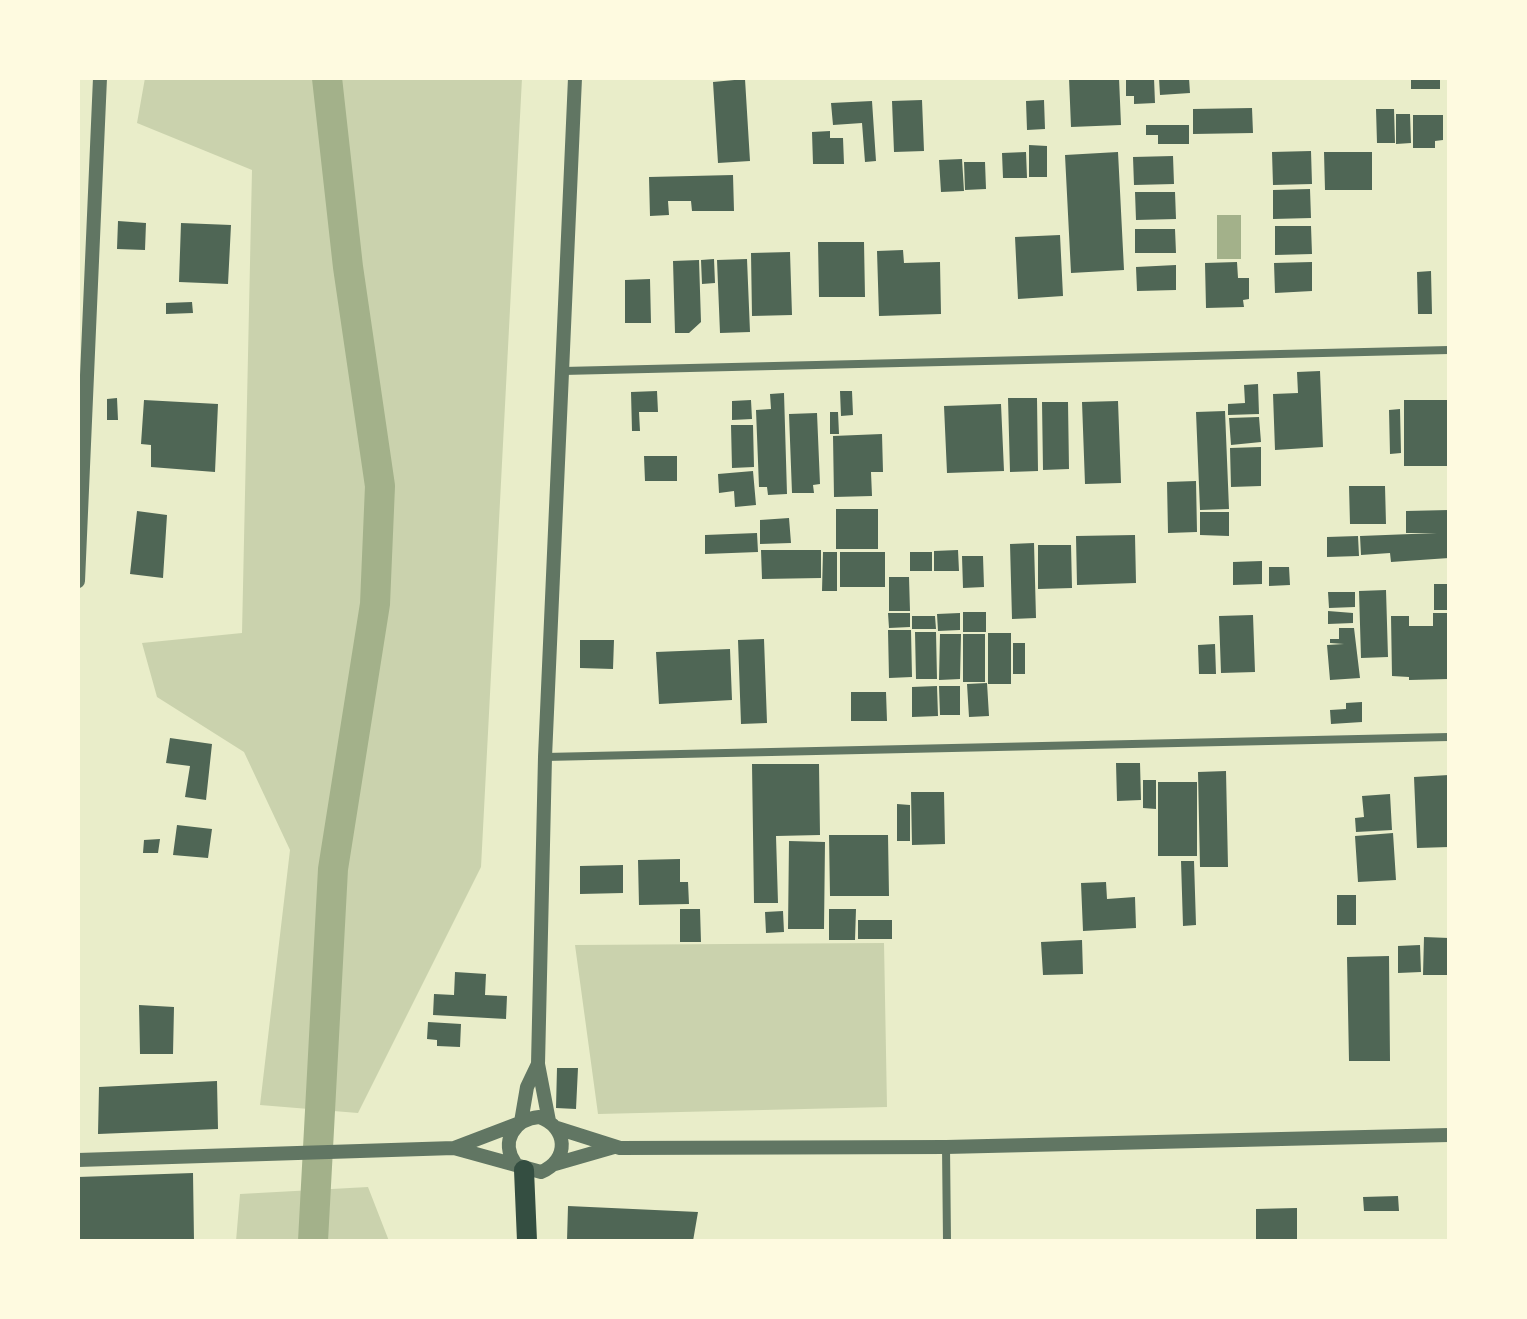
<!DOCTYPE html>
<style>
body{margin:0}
#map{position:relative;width:1527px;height:1319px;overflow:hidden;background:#e9edc9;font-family:"IBM Plex Serif",serif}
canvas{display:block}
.frame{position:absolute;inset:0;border:80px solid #fefae0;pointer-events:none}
</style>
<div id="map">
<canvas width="1527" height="1319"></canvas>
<div class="frame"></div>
</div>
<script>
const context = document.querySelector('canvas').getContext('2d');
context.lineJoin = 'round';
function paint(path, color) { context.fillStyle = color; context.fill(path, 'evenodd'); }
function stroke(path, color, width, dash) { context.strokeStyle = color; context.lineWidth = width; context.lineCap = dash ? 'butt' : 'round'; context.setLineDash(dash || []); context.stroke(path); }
const green = new Path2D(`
 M145 78H522L481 867 358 1113 260 1105 290 850 244 752 157 697 142 643 242 633 252 170 137 123Z
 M884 943 887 1107 598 1114 575 945Z
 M368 1187 389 1241H236L240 1194Z`);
const water = new Path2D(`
 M1217 215H1241V259H1217Z`);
const canal = new Path2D(`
 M313 1241 333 869 375 604 380 486 348 267 327 78`);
const building = new Path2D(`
 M1069 78H1119L1121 125 1071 127Z
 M1126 78H1154L1155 103 1134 104V96H1126Z
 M1159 78H1189L1190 93 1160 95Z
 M1411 78H1440V89H1411Z
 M745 79 750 161 718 163 713 82Z
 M922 100 924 151 894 152 892 101Z
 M1044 100 1045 129 1027 130 1026 101Z
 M872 101 876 161 865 162 862 123 833 125 831 103Z
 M1252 108 1253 133 1193 134V109Z
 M1376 109H1394L1395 143H1377Z
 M1396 114H1410L1411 143 1396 144Z
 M1413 115H1443V140L1435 141V148H1413Z
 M1146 125H1189V144H1158V135H1146Z
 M830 131V138H843L844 164H813L812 132Z
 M1029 145 1047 146V177H1029Z
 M1311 151 1312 184 1273 185 1272 152Z
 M1026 152 1027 178H1003L1002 153Z
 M1118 152 1124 270 1071 273 1065 155Z
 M1324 152H1372V190H1325Z
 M1173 156 1174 184 1134 185 1133 157Z
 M962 159 964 191 941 192 939 160Z
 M964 162H985L986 189 965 190Z
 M733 175 734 211H692L691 201H668L669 215 650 216 649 177Z
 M1310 189 1311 218 1273 219V190Z
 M1135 192H1175L1176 219 1136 220Z
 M118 221 146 223 145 250 117 249Z
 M181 223 231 225 228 284 179 282Z
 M1275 226H1311L1312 254 1275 255Z
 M1135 229H1175L1176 253H1135Z
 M1060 235 1063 296 1018 299 1015 237Z
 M818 242H864L865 297H819Z
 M903 250 904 263 940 262 941 314 879 316 877 251Z
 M790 252 792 315 752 316 751 253Z
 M714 259 715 283 702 284 701 260Z
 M747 259 750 332 720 333 717 260Z
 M699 260 701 322 689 333H675L673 261Z
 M1237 262 1238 278H1249V299L1243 300 1244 307 1206 308 1205 263Z
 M1312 262V291L1275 293 1274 263Z
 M1176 265V290L1137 291 1136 267Z
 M1431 271 1432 314H1418L1417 272Z
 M650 279 651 323H625V280Z
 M192 302 193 313 166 314V303Z
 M1320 371 1323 447 1275 450 1273 394 1298 393 1297 372Z
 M1258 384 1259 414 1228 415V404L1245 403 1244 385Z
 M657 391 658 412H639L640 431H632L631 392Z
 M840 391H852L853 415 841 416Z
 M784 393 787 494 768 495 767 487H759L756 410 771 409 770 394Z
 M117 398 118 420H107V399Z
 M1008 398H1037L1038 471 1010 472Z
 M144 400 218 404 215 472 151 467V445L141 444Z
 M751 400 752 419 732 420V401Z
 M1404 400H1447V466H1404Z
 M1118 401 1121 483 1085 484 1082 402Z
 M1042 402H1068L1069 469 1043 470Z
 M1001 404 1004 471 947 473 944 406Z
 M1400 409 1401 453 1390 454 1389 410Z
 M1225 411 1229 509 1200 510 1196 412Z
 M830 412H838L839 434H830Z
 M817 413 820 484 813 485 814 493H792L789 414Z
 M1259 417 1261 442 1231 445 1229 418Z
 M731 425H753L754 467 732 468Z
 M882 434 883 472H871L872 496 834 497 833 436Z
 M1261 447V486L1231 487 1230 448Z
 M644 456H677V481H645Z
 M753 471 756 505 735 507 734 491 719 493 718 474Z
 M1196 481 1197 532 1168 533 1167 482Z
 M1349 486H1385L1386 524H1350Z
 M836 509H878V549H836Z
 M1449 510V558L1391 562 1390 553 1361 555 1360 536 1437 533H1406V511Z
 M137 511 167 515 163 578 130 574Z
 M1200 512H1229V536L1200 535Z
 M789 518 791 543 760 544V520Z
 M757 533 758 552 705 554V535Z
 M1135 535 1136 583 1077 585 1076 536Z
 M1358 536 1359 556 1327 557V537Z
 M1034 543 1036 618 1012 619 1010 544Z
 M1038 545H1071L1072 588 1038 589Z
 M761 550H821V578L762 579Z
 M958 550 959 571H934V551Z
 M823 552H837V591H822Z
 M840 552H885V587H840Z
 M910 552H932V571H910Z
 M962 556H983L984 587 963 588Z
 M1262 561V584L1233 585V562Z
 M1269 567H1289L1290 585 1269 586Z
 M889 577H909L910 611H889Z
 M1434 584H1449V610H1434Z
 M1386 590 1388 657 1361 658 1359 591Z
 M1328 592H1355V607L1329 608Z
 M1328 611 1353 613V623L1328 624Z
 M963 612H986V632H963Z
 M888 613H910V627L889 628Z
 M960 613V630L938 631 937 614Z
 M1433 613H1449V679L1409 680V677L1392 676 1391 616H1409V626H1433Z
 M1253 615 1255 672 1221 673 1219 616Z
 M912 616H935L936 629H912Z
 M1339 628H1354L1360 678 1330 680 1327 645 1344 644 1330 643V639H1339Z
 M888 630H911L912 677 889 678Z
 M915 632H936L937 679H916Z
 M988 633H1011V684H988Z
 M940 634H961L960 679 939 680Z
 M963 634H985V682H963Z
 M764 639 767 723 741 724 738 640Z
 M580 640H614L613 669 580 668Z
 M1013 643H1025V674H1013Z
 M1215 644 1216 674H1199L1198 645Z
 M730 649 732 700 659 704 656 652Z
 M987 683 989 716 969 717 967 684Z
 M937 686 938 716 912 717V687Z
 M939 686H960V715H940Z
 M851 692H886L887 721H851Z
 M1362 702V722L1331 724 1330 710 1346 709V703Z
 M170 738 212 744 206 800 185 797 190 766 166 763Z
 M1116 763H1140L1141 800 1117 801Z
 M752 764H819L820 835 776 836 778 903H754Z
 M1226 771 1228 867H1200L1198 772Z
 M1449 775V847L1417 848 1414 777Z
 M1143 780H1156V809L1143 808Z
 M1158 782H1197V856H1158Z
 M911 792H944L945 844 912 845Z
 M1390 794 1392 830 1356 832 1355 818 1364 817 1362 796Z
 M897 804 910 805V841H897Z
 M177 825 212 829 208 858 173 855Z
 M1393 833 1396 880 1358 882 1355 836Z
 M829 835H888L889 896H830Z
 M160 839 158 853H143L144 840Z
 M789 841 825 842 824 929H788Z
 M680 859V882H688L689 904 639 905 638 860Z
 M1181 861H1194L1196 925 1183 926Z
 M623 865V893L580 894V866Z
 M1106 882 1107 899 1135 897 1136 928 1083 931 1081 883Z
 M1337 895H1356V925H1337Z
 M680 909H700L701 942H680Z
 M829 909H856L855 940H829Z
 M783 911 784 932 766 933 765 912Z
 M858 920H892V939H858Z
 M1424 937 1449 938V975H1423Z
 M1082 940 1083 974 1043 975 1041 942Z
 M1420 945 1421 972 1398 973V946Z
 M1389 956 1390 1061H1349L1347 957Z
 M455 972 486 974 485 995 507 996 506 1019 433 1015 434 994 454 995Z
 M139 1005 174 1007 173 1054H140Z
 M428 1022 461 1024 460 1047 437 1046V1040L427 1039Z
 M557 1068H578L576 1109 556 1108Z
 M217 1081 218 1129 98 1134 99 1087Z
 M193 1173 194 1241H78V1177Z
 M1398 1196 1399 1211H1364L1363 1197Z
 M568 1206 698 1212 693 1241H567Z
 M1297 1208V1241H1256V1209Z`);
const minor = new Path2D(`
 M563 371 1449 350
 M545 757 1449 737
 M946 1147 947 1241`);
const tertiary = new Path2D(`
 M78 581 100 78
 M549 1121 538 1064 545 757 575 78
 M521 1122 527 1087 538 1064
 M557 1128 620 1148 946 1147 1449 1135
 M454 1148 517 1124
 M78 1160 454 1148 541 1172C570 1160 568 1127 539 1117 514 1119 500 1142 515 1163
 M555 1164 614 1147`);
const primary = new Path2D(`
 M524 1170 527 1241`);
paint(green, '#cad2ad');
paint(water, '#a3b18a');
stroke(canal, '#a3b18a', 30);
paint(building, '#4f6655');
stroke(minor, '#617663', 8);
stroke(tertiary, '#617663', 14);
stroke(primary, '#344e41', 20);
</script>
